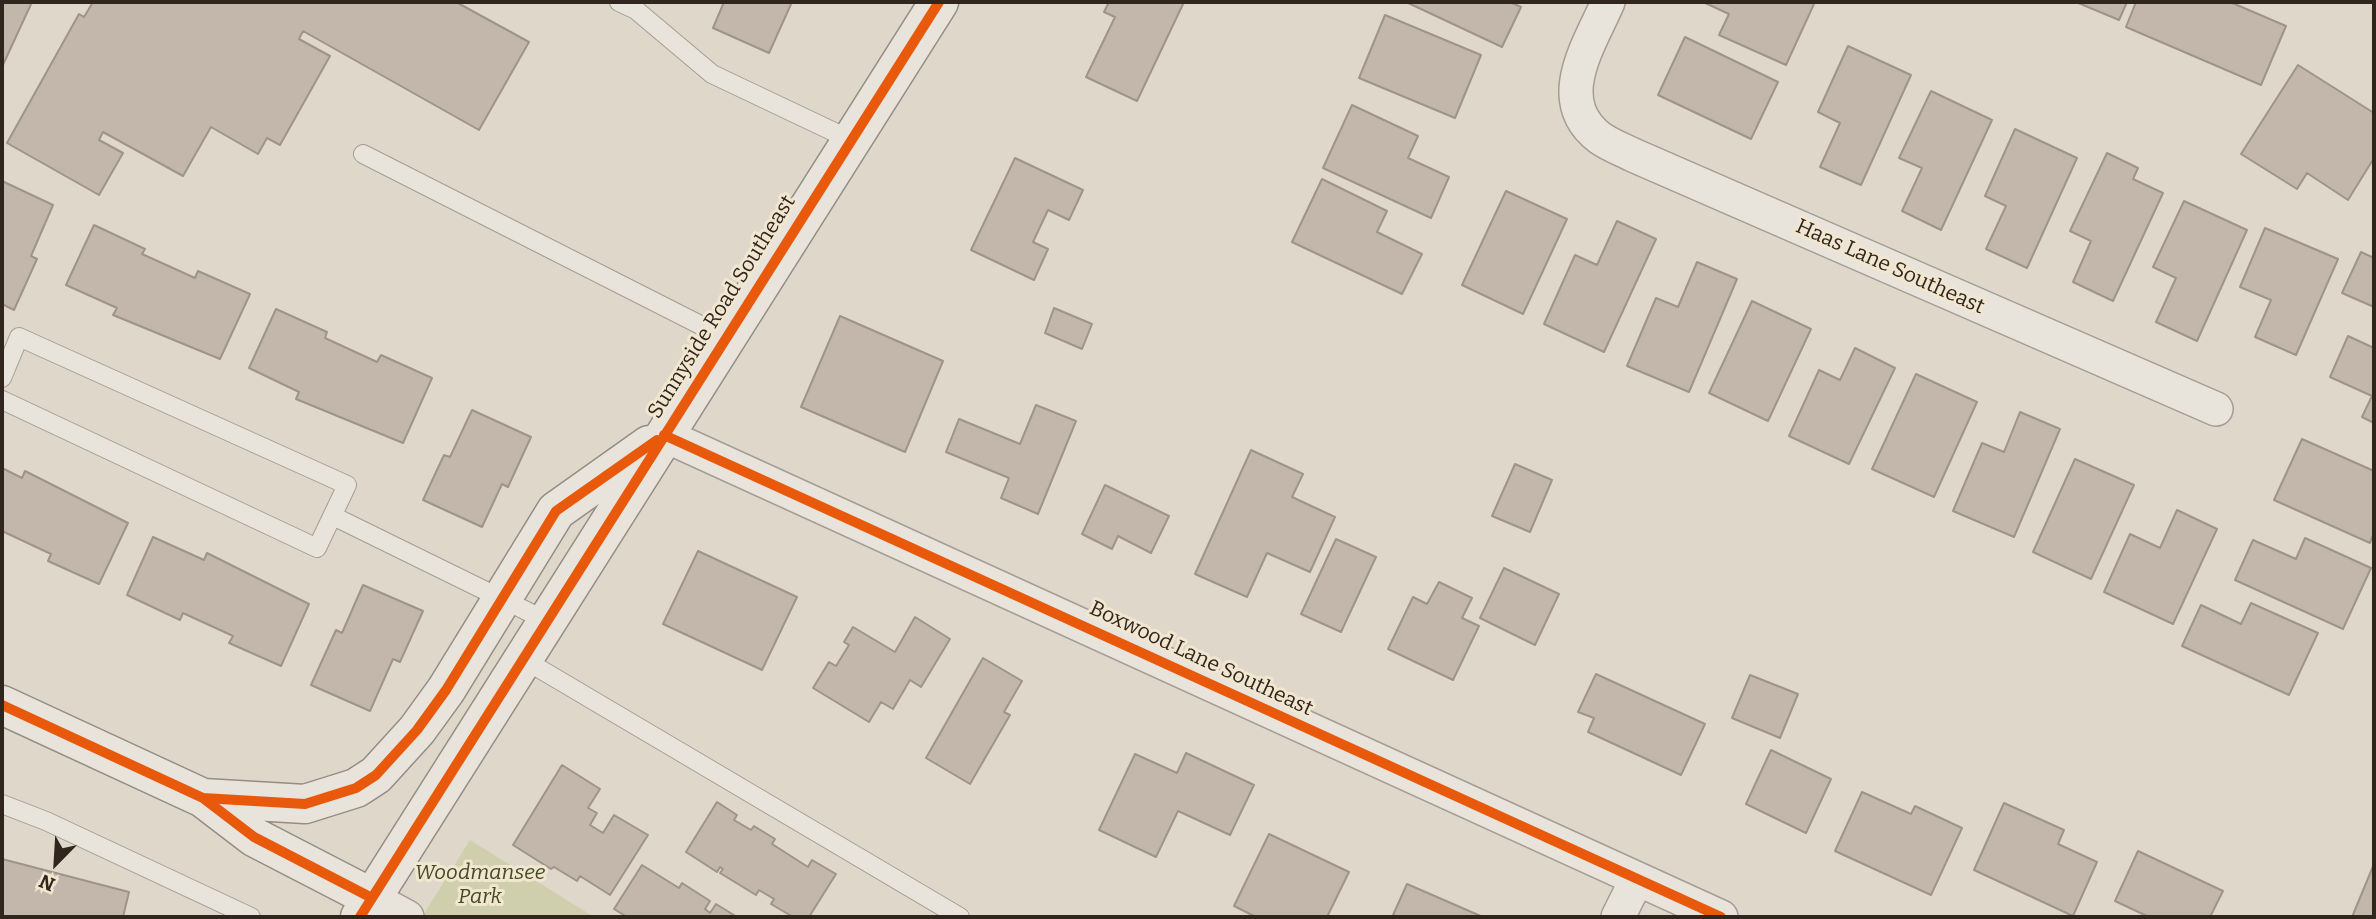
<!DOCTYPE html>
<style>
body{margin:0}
#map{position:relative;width:2376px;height:919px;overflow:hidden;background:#dfd8ca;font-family:Bitter,serif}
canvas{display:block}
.frame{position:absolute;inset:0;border:4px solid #31261d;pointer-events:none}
.north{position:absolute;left:21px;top:828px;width:70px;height:70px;-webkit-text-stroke:5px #f1e6d0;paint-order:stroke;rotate:204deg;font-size:19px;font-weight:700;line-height:28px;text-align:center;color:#31261d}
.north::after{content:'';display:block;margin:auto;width:24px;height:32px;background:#31261d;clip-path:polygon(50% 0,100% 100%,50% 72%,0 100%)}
</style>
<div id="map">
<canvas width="2376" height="919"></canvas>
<div class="frame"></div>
<div class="north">N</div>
</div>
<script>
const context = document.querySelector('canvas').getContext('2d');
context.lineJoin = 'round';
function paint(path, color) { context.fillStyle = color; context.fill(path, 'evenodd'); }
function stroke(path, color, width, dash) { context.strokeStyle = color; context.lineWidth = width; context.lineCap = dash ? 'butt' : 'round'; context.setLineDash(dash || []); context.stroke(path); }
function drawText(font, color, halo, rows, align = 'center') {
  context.font = font + ' Bitter,serif'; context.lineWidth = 6; context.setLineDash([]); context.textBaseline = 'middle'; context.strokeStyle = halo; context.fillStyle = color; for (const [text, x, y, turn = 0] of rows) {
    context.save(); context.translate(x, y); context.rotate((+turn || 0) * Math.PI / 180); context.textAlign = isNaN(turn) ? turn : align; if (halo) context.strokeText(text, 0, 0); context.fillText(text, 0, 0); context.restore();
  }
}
const green = new Path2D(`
 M470 840 594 917H422Z`);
const building = new Path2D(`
 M2 2H32L2 67Z
 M93 2H456L529 42 479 130 303 31 299 39 330 56 280 145 267 138 258 154 211 127 183 176 103 132 99 140 123 153 99 195 7 143 79 14 84 17Z
 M724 2H792L769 53 713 28Z
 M1109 2H1184L1137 101 1086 77 1115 17 1104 12Z
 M1406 2H1510L1521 7 1502 47Z
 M1703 2H1809L1814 4 1786 65 1719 35 1729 14Z
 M2076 2H2127L2119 20Z
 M2136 2H2230L2286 26 2261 85 2126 27Z
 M1385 15 1481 55 1455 118 1359 78Z
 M1685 37 1778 82 1751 139 1658 95Z
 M1848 46 1911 75 1861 185 1820 167 1840 123 1818 112Z
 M2298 65 2374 113V158L2348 200 2307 173 2297 189 2241 154Z
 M1931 91 1992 120 1941 230 1902 211 1922 168 1899 158Z
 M1352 105 1418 136 1408 158 1449 177 1431 218 1323 168Z
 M2015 129 2077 158 2027 268 1986 249 2006 206 1985 196Z
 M2107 153 2138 168 2133 179 2163 193 2113 301 2073 282 2091 241 2070 231Z
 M1015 158 1083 190 1069 220 1048 210 1033 242 1048 249 1034 280 971 250Z
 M1322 179 1387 211 1377 232 1422 254 1402 294 1292 242Z
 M2 181 53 205 31 256 37 259 14 310 2 304Z
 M1506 191 1567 219 1523 314 1462 285Z
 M2184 201 2247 230 2197 341 2156 322 2176 278 2153 267Z
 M1617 221 1656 239 1604 352 1544 324 1575 255 1597 265Z
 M94 225 145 249 142 254 195 278 198 271 250 294 220 359 113 315 117 308 66 285Z
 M2265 228 2338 259 2296 355 2255 337 2271 300 2240 287Z
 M2361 252 2374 258V307L2342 293Z
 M1697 262 1737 279 1689 392 1627 366 1656 298 1678 307Z
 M1752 301 1811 329 1768 421 1709 393Z
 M1054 308 1092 324 1082 349 1045 333Z
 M276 309 327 332 325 338 377 362 381 355 432 378 403 443 296 399 299 392 249 368Z
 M840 316 943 361 905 452 801 407Z
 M2348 336 2374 348V423L2362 417 2372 396 2330 377Z
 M1855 348 1895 368 1849 464 1789 436 1819 370 1840 380Z
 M1916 374 1977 402 1934 497 1872 469Z
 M1036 405 1076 421 1038 514 1001 498 1009 478 946 452 959 419 1020 444Z
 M472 410 531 437 508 487 502 484 482 527 423 500 444 455 450 457Z
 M2020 412 2060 429 2014 537 1953 511 1982 443 2004 452Z
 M2302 439 2374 471V532L2370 543 2274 500Z
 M1251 450 1303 474 1292 497 1335 517 1310 572 1267 553 1247 597 1195 574Z
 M2075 459 2134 485 2091 579 2033 552Z
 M1515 464 1552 480 1530 532 1492 516Z
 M2 468 22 478 25 471 128 523 99 584 48 561 51 554 2 531Z
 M1105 485 1169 516 1151 553 1118 536 1112 549 1082 534Z
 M2177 510 2217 529 2173 624 2104 592 2130 534 2160 548Z
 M153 537 204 560 207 553 309 604 281 666 229 643 233 636 183 613 180 620 127 595Z
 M2305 538 2371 568 2343 629 2235 580 2253 540 2296 559Z
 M1336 539 1376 557 1341 632 1301 614Z
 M698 551 797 597 762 670 663 624Z
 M1504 568 1559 594 1535 645 1480 618Z
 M1439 582 1472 598 1462 618 1479 626 1453 680 1388 649 1413 597 1427 604Z
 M363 585 423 611 400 662 393 659 370 711 311 685 336 630 342 633Z
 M2251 603 2318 633 2289 695 2182 646 2201 605 2241 624Z
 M915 617 950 639 921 687 910 680 893 709 881 702 869 722 813 688 829 662 836 666 849 645 844 642 853 627 895 652Z
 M983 658 1022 681 1004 712 1010 715 970 784 926 758Z
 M1596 674 1705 724 1681 775 1588 732 1594 718 1578 712Z
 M1750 675 1798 694 1780 738 1732 718Z
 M1771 750 1831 779 1806 833 1746 804Z
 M1186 753 1254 785 1230 835 1178 811 1156 857 1099 830 1135 754 1177 773Z
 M562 765 600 789 588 808 597 813 590 825 603 833 614 815 648 835 610 895 580 876 577 881 554 867 551 869 513 845Z
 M1862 792 1911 814 1915 806 1962 828 1931 895 1835 851Z
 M717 802 737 815 734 820 751 830 754 826 775 839 772 844 808 867 812 860 836 874 809 917H793L771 904 774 899 759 890 756 895 720 873 723 869 720 867 717 872 686 852Z
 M2004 803 2064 830 2058 844 2097 862 2073 916 1974 870Z
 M1269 834 1349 872 1327 917H1256L1234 906Z
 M2138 851 2223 891 2210 917H2149L2115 901Z
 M2 859 129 892 123 917H2Z
 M2374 864V917H2352Z
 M642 865 679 888 682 883 710 901 705 909 710 913 716 904 737 917H627L614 909Z
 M1407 884 1483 917H1399L1393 915Z`);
const lane = new Path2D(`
 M619 2 636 10 712 74 851 140
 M363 154 726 338
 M2 378 19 337 347 485 317 548 2 400
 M333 516 547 621
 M523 659 960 917
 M2 804 46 821 251 917`);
const street = new Path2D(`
 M1608 2C1589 46 1551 100 1600 138 1610 145 1623 150 1633 155L2216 409
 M664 435 1721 917
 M372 898 407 917
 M1618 917 1637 879`);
const secondary = new Path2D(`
 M2 705 203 798 254 837 372 898
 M203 798 305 804 356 788 376 775 417 730 446 690 556 511 649 445
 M360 917 939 2`);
const cycleway = new Path2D(`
 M664 435 1721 917
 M2 705 203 798 254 837 372 898
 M203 798 305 804 356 788 376 775 417 730 446 690 556 511 657 440
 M360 917 939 2`);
const streetNames = [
 ["Haas Lane Southeast",1890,267,24],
 ["Sunnyside Road Southeast",722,307,-58],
 ["Boxwood Lane Southeast",1201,659,25]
];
const parkNames = [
 ["Woodmansee",480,873],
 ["Park",480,897]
];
paint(green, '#cfcead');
paint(building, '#c3b7ab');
stroke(building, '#9e948a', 2);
stroke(lane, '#a49d93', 20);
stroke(street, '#a49d93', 36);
stroke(secondary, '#948d84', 41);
stroke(lane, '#e8e3db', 18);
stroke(street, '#e8e3db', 33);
stroke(secondary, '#e8e3db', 38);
stroke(cycleway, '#e8590c', 10);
drawText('21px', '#31261d', '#f1e6d0', streetNames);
drawText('italic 21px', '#444b26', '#f1e6d0', parkNames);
</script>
